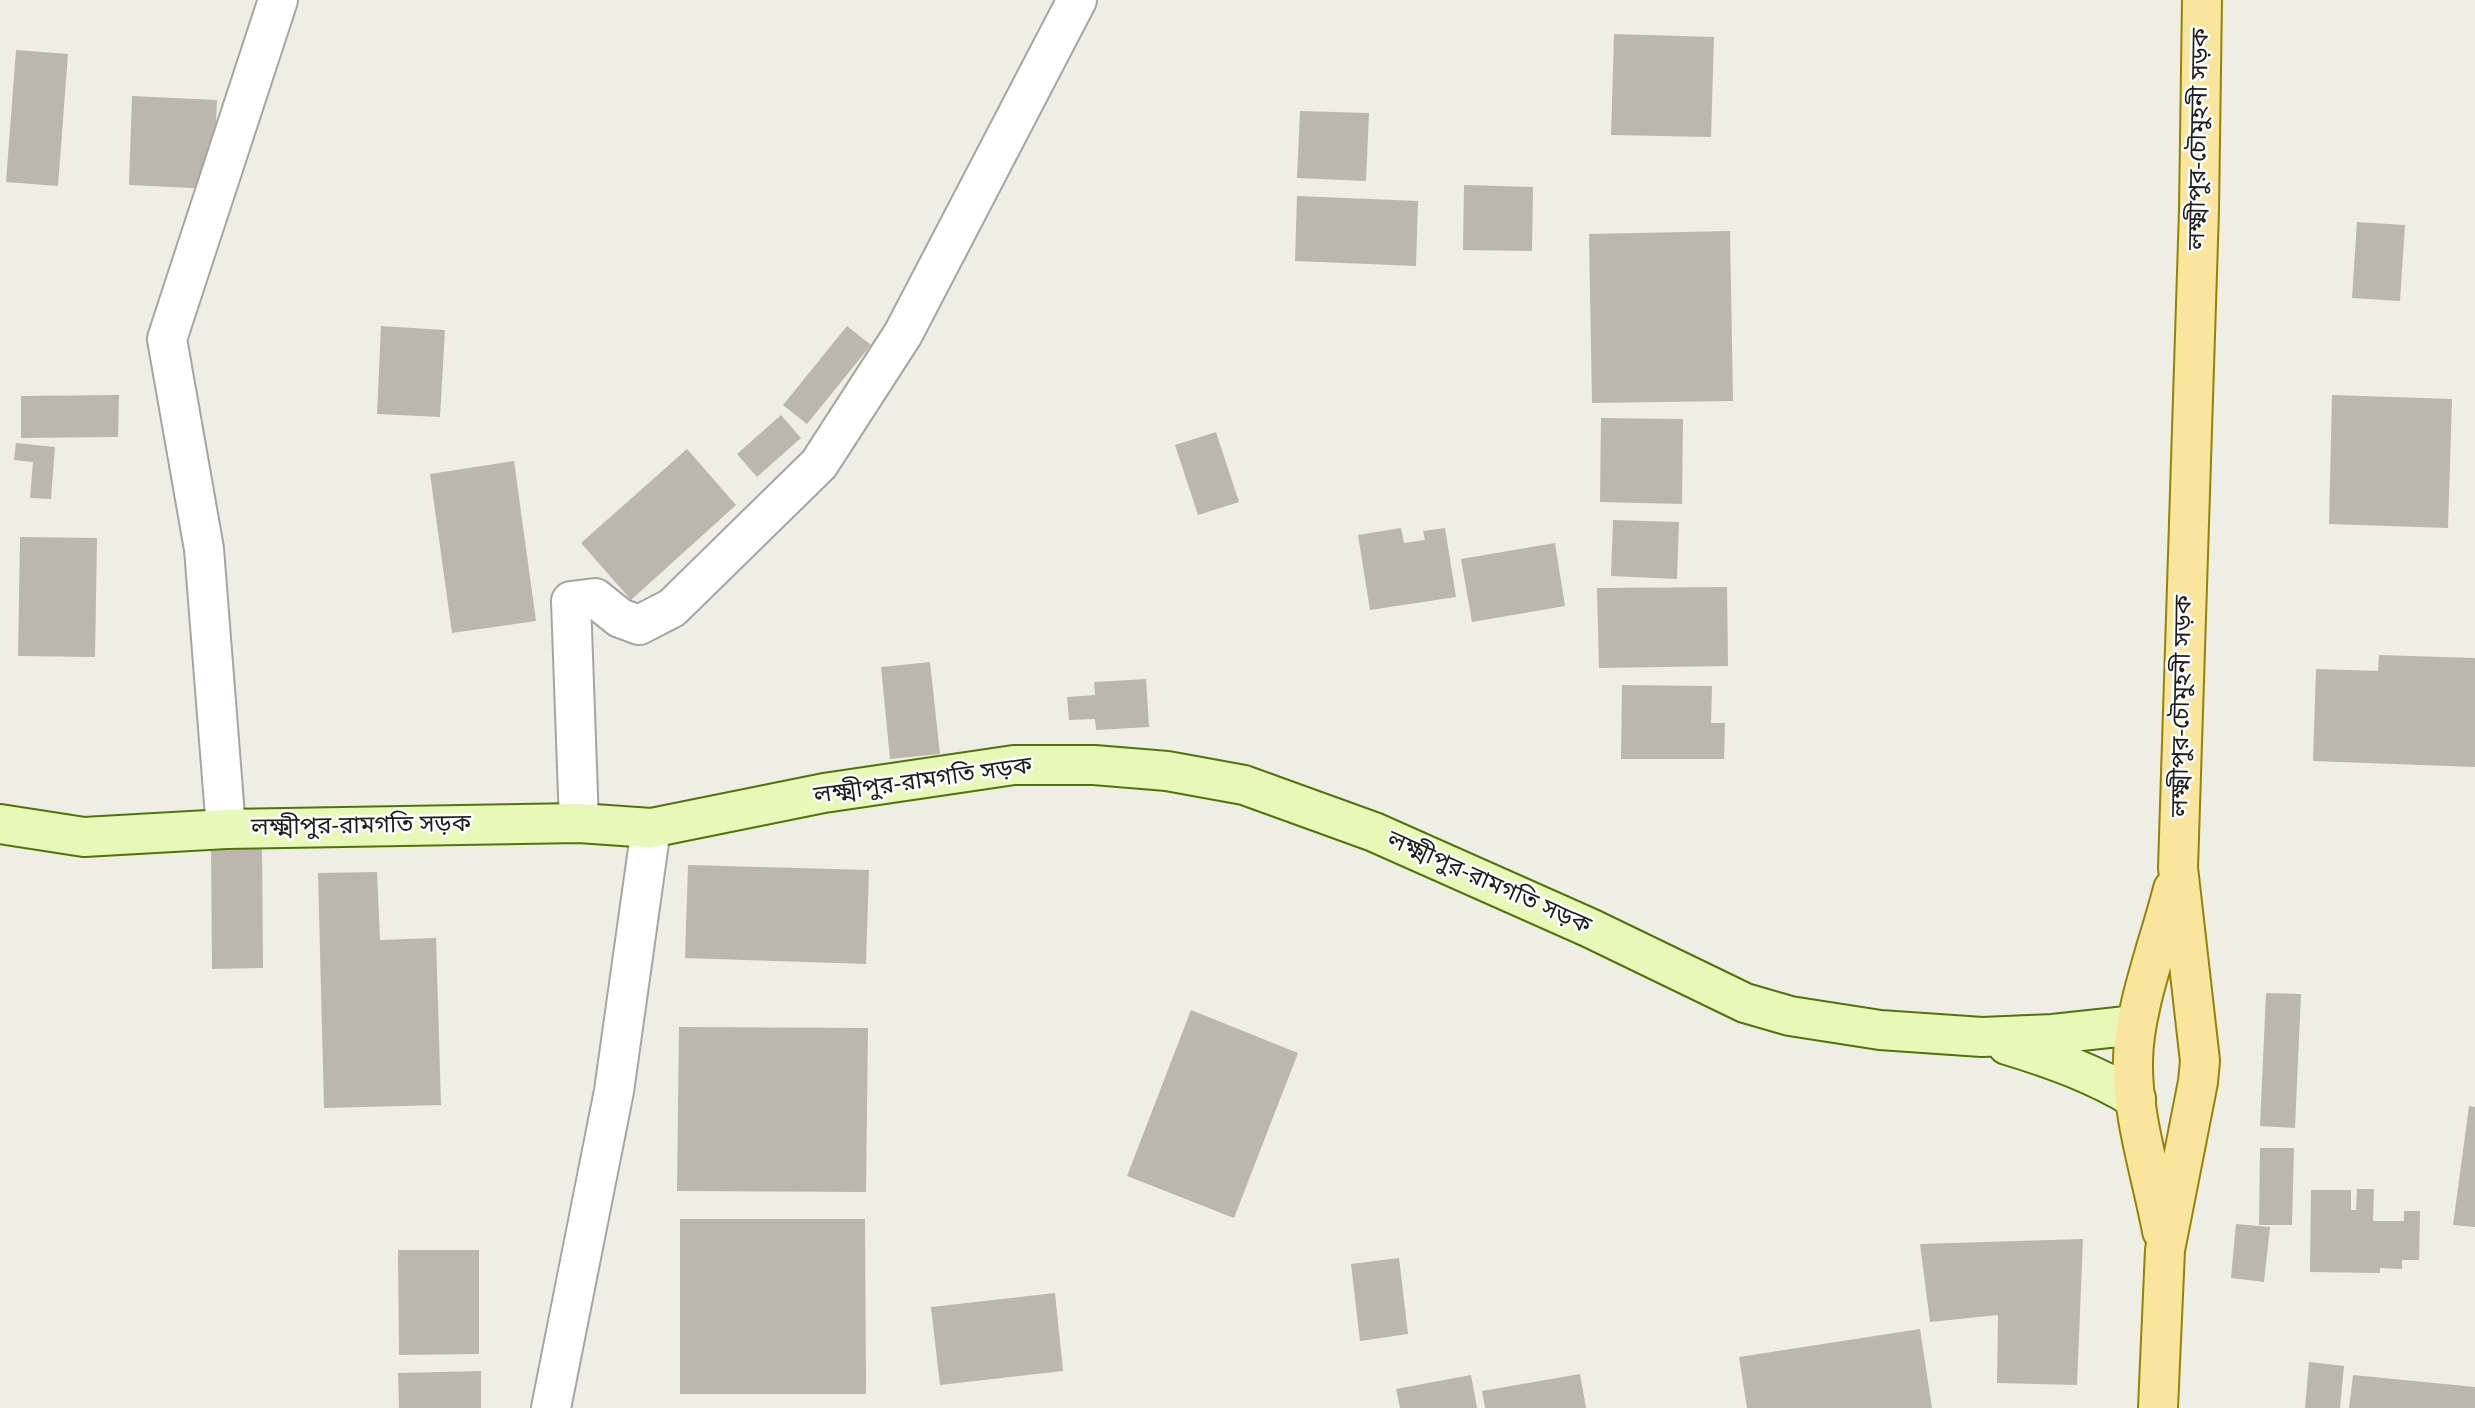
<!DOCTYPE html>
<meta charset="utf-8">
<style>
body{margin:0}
canvas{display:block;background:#efeee4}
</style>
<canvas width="2475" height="1408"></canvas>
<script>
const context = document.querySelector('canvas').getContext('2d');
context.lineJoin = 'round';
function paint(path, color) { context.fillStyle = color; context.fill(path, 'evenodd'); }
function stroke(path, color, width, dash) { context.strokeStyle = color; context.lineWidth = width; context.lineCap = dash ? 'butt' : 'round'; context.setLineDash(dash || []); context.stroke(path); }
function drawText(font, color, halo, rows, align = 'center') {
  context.font = font + ' "Open Sans","Noto Sans Bengali",sans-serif'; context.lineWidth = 5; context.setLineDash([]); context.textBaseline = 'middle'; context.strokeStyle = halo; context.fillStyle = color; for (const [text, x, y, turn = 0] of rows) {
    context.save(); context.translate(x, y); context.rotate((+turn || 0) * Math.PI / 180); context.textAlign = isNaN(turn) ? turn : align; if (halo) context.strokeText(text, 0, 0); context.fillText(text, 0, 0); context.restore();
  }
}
const building = new Path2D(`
 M1614 34 1714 37 1711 137 1611 135Z
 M16 50 68 54 58 186 6 182Z
 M132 96 217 100 213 189 129 185Z
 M1300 111 1369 113 1366 181 1297 178Z
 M1464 185 1533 187 1532 251 1463 250Z
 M1297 196 1418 201 1416 266 1295 261Z
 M2357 222 2405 225 2400 301 2352 298Z
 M1730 231 1733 401 1592 403 1589 234Z
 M381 326 445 330 440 417 377 414Z
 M847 326 871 345 807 424 783 405Z
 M119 395 118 437 21 438V396Z
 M2332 395 2452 399 2448 528 2329 524Z
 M781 415 801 438 757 477 737 454Z
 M1601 418 1683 419 1682 504 1600 502Z
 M1216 432 1239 502 1198 515 1175 445Z
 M16 443 55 447 51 499 30 498 33 462 14 460Z
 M687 449 736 505 631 600 581 543Z
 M514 461 536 621 452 633 430 474Z
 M1613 520 1679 522 1677 579 1611 576Z
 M1401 528 1404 543 1425 540 1423 531 1445 528 1456 597 1370 610 1358 535Z
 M20 537 97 538 95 657 18 656Z
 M1555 543 1565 606 1472 622 1461 559Z
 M1727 587 1728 666 1599 668 1597 588Z
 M2379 655 2475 658V767L2313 761 2316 669 2378 671Z
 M930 662 940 754 890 759 881 667Z
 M1146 679 1149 727 1096 730 1095 719 1069 720 1067 697 1095 695 1094 682Z
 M1622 685 1712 686 1711 723H1725L1724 759H1621Z
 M262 842 263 968 212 969 211 843Z
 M688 865 869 870 866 964 685 958Z
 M377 872 380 940 436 938 441 1105 324 1108 318 873Z
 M2266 993 2301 994 2295 1128 2260 1126Z
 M1191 1010 1298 1053 1234 1218 1127 1176Z
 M679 1027 868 1028 866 1192 677 1191Z
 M2469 1106 2475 1107V1227L2453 1225Z
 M2260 1148H2294L2292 1225H2259Z
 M2357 1189H2374L2373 1221H2404V1211H2420L2419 1260H2402V1269L2380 1268V1273L2310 1272 2311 1190H2351V1210H2356Z
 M680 1219H865L866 1394H680Z
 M2236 1224 2270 1227 2264 1282 2231 1278Z
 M2083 1239 2077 1385 1997 1383 1998 1315 1930 1322 1920 1244Z
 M398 1250H479V1354L399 1355Z
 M1399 1258 1408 1334 1360 1341 1351 1264Z
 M1055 1293 1063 1371 940 1385 931 1307Z
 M1920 1329 1932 1408H1747L1739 1357Z
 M2309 1362 2344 1366 2340 1408H2305Z
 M481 1371V1408H399L398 1373Z
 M1580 1374 1586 1408H1485L1482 1391Z
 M1471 1375 1477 1408H1400L1396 1389Z
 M2353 1375 2475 1387V1408H2349Z`);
const street = new Path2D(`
 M579 823 571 601 595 598 620 618 639 625 672 608 819 464 903 334 1077 0
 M226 829 204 549 167 339 278 0
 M551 1408 614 1091 651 828`);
const secondary = new Path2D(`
 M0 824 84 837 226 829 579 823 651 828 824 793 1014 765H1094L1167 771 1244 785 1374 832 1590 928 1745 1003 1790 1016 1880 1030 1982 1037 2053 1034 2136 1025
 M2007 1045C2053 1059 2095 1074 2136 1099`);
const primary = new Path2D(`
 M2162 1231C2152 1177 2132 1116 2133 1062 2133 1010 2160 941 2173 889
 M2158 1408 2165 1250 2198 1082 2200 1061 2178 868 2199 210 2202 0`);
const streetNames = [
 ["লক্ষ্মীপুর-চৌমুহনী সড়ক",2199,139,-89],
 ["লক্ষ্মীপুর-চৌমুহনী সড়ক",2182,706,-89],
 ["লক্ষ্মীপুর-রামগতি সড়ক",923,781,-8],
 ["লক্ষ্মীপুর-রামগতি সড়ক",361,826,-1],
 ["লক্ষ্মীপুর-রামগতি সড়ক",1489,883,24]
];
paint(building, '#bcb7ae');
stroke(street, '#a5a5a5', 42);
stroke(secondary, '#527407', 42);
stroke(primary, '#968303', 42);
stroke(street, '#fff', 38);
stroke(secondary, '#e8f8b9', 38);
stroke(primary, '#fae59e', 38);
drawText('24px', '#1e1e1e', '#fff', streetNames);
</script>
